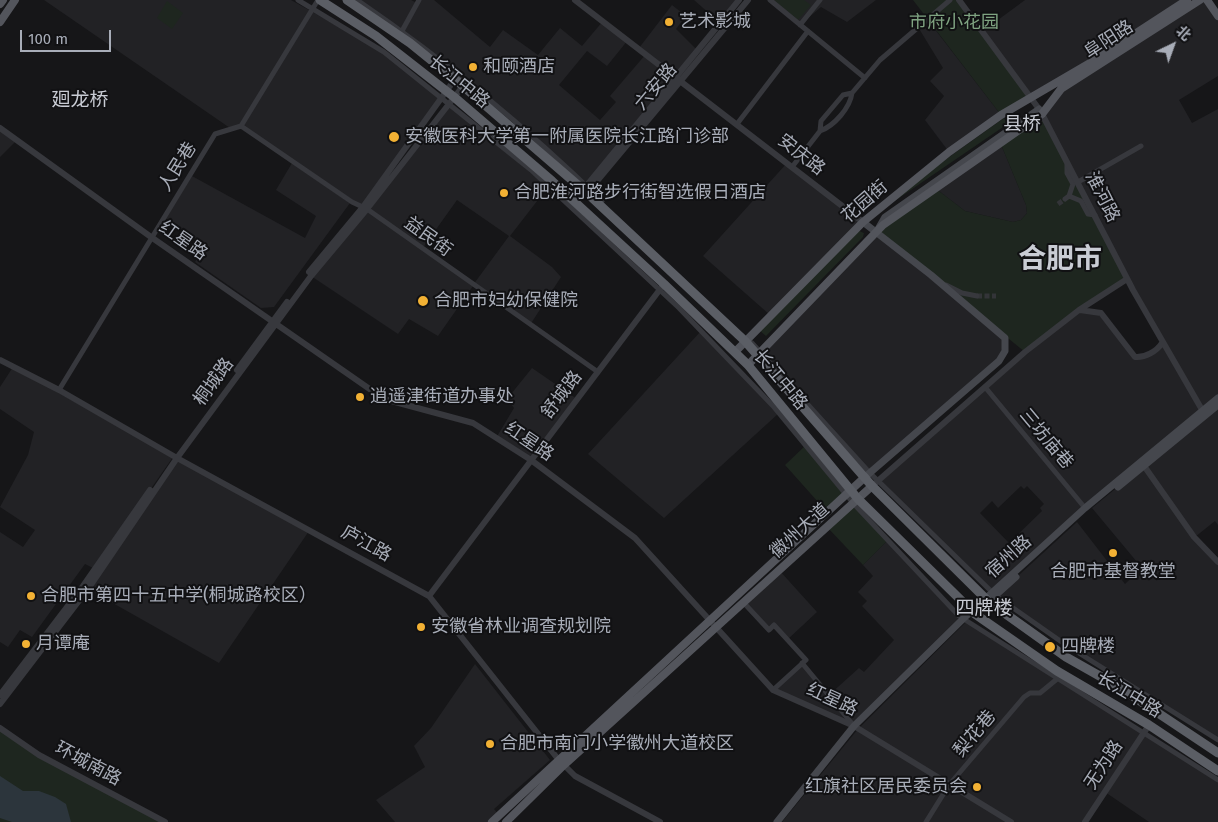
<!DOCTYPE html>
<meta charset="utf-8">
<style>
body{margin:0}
#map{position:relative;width:1218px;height:822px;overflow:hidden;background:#161618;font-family:"Fira Sans","Noto Sans SC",sans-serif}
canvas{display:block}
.north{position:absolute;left:1148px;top:20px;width:50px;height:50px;-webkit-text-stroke:4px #111113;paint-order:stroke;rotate:42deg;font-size:14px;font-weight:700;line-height:20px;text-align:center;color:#a8adb8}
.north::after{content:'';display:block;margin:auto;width:18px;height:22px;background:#a8adb8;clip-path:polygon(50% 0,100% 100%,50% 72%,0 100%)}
.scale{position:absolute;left:20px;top:30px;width:91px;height:22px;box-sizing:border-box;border:2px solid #a8adb8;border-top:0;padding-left:6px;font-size:15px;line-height:18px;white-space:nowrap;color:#a8adb8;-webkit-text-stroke:4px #111113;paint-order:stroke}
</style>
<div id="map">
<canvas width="1218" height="822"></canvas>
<div class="north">北</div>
<div class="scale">100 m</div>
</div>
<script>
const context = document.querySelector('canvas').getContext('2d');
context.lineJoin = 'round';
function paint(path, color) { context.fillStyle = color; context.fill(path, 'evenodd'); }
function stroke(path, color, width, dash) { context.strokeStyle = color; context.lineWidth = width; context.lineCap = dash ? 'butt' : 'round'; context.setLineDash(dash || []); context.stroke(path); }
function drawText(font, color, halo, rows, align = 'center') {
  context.font = font + ' "Fira Sans","Noto Sans SC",sans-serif'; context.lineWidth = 4; context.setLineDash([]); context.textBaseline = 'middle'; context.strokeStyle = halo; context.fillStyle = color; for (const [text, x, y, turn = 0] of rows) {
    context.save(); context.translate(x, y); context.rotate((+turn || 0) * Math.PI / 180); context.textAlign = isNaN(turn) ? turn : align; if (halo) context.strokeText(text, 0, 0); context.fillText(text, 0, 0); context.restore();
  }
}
const built = new Path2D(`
 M44 0H291L384 52 442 99 363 207 241 126 230 128Z
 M357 0H411L417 3 419 0H434L490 47 503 30 538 55 560 28 582 46 603 21 628 40 607 66 587 51 559 85 600 120 616 102 610 96 646 54 639 48 672 5 686 16 676 29 698 51 586 186 530 132Z
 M694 0H739L720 23Z
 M770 0H876L847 22 821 7 800 25Z
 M1025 0H1187L1033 97 983 31Z
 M1200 0H1207L1218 16V76L1179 100 1192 123 1218 109V398L1121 478 992 592 878 481 1079 310 1096 311 1128 349 1141 358 1162 343 1042 114 1053 98ZM1021 486 1024 489 1027 486 1044 504 1040 508 1042 511 1009 543 980 513 992 501 998 508Z
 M927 19 1001 115 949 152 925 120 944 96 930 81 943 68 918 27Z
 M448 105 548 187 510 236 552 267 561 277 530 325 473 286 438 336 409 319 398 334 311 276ZM457 200 509 236 473 285 422 249Z
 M0 129 17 140 0 157Z
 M1000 142 1026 205 1027 213 1021 220 1013 222 965 211 935 188Z
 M292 163 350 203 274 307 261 308 195 262 205 246 165 218 192 176 305 238 316 216 276 190Z
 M787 163 863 222 770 315 703 256Z
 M876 231 1005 338 999 361 869 472 761 352Z
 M701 331 779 413 664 518 588 454Z
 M13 367 173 457 95 569 85 564 32 637 20 630 8 647 0 642V532L23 547 35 530 0 507 28 455 34 432 0 409V387Z
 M532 368 577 399 531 460 496 438 514 408 507 399Z
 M1218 405V525L1215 521 1195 537 1218 562V740L1077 652 996 596 1077 522 1125 584 1142 568 1092 508Z
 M177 458 309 531 219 663 88 589Z
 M887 541 963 619 854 726 773 690 802 663 829 695 859 668 864 672 894 640 862 606 867 601 858 592 873 576 863 565Z
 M779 570 817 612 787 640 774 625 769 630 743 602Z
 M967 621 1218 780V822H1149L1105 792 1085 822H782L858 729Z
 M475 664 550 760 494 809 499 815 492 822H395L376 800 425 767 414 746 431 728Z`);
const green = new Path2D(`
 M774 0H804L811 5 798 20Z
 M913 0H959L1033 97 1001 115Z
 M167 1 183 13 172 29 157 18Z
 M1042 114 1127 279 1025 352 876 231 935 188 965 211 1013 222 1021 220 1027 213 1026 205 1000 142Z
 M1004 118 1007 122 1006 125 880 211 879 207Z
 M857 230 864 233 863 237 766 336 759 330Z
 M806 445 846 494 827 512 785 465Z
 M853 503 887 541 863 565 827 527Z
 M0 730 162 822H0Z`);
const water = new Path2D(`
 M0 776 23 791H39L55 797 66 804 71 822H12L0 818Z`);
const minorTunnel = new Path2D(`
 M1058 204 1065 199
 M977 296H996`);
const minor = new Path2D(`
 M298 0 384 52 501 146 531 170 679 308 773 406 853 503 959 616 1218 780
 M357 0C445 60 526 127 602 201
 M770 0 865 78
 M800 25 820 0
 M402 31 419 0
 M737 124 808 31
 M241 126 352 202 367 209 598 372
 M820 131C834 126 850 108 852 93
 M792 167 820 131 821 121 843 95 852 93 880 60 950 0
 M1078 182 1141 146
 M1069 196 1081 201 1088 214 1095 215
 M1065 199 1069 196 1073 184 1067 173V165
 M946 285 962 293 977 296
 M752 343 869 472 996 596 1066 645 1218 740
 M985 387 1085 508
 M59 390 215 134 241 126 318 0
 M743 602 769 630 774 625 806 660 773 690
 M802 663 854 726
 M926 822 949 785 1024 697 1030 693H1040L1057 679`);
const tertiary = new Path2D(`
 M575 0 863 222
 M959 0 1039 109
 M1042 114 1133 290 1205 415
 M0 128 151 237 384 399 473 423 531 460 635 538 773 690 854 726 1011 822
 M583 190 739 0
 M587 193 748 0
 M309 272 363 207 455 79
 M1080 310 1101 313 1135 357C1145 358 1157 351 1162 343
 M0 360 59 390 177 458 429 596 558 759 575 776 660 822
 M237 370 287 302
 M1142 463 1194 537 1218 562
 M872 486 1025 352 1079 310 1127 279
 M429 596 664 284
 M0 695 83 586 150 490
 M0 704 88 589 177 458 311 276 367 209 463 86
 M0 728 39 755 165 822
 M1085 822 1149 725`);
const secondary = new Path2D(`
 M863 222 931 275 1005 338V351L999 361 865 477
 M877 231 885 217 1039 109 1042 114
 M1118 487 1218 405
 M976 613 1016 577
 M777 822 854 726 963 619 1085 508 1218 398`);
const primary = new Path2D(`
 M1207 0 1218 16
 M0 4 3 0
 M0 22 15 0
 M735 352 863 222 949 152 1001 115 1090 63 1187 0
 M748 365 883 225 1042 114 1061 89 1200 0
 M492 822 865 477
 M506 822 564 765 872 486`);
const trunk = new Path2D(`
 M320 0 376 36 454 97 552 181 664 284 748 365 858 499 975 614 1057 671 1149 725 1218 771
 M347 0 410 43 463 86 587 193 745 341 872 486 989 602 1066 657 1119 687 1218 753`);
const markers = [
 [669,22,5,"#f2b134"],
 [473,67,5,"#f2b134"],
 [394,137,6,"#f2b134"],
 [504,193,5,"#f2b134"],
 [423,301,6,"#f2b134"],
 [360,397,5,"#f2b134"],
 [1113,553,5,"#f2b134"],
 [31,596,5,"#f2b134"],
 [421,627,5,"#f2b134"],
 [26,644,5,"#f2b134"],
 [1050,647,6,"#f2b134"],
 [490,744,5,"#f2b134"],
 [977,787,5,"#f2b134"]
];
const poiNames = [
 ["艺术影城",679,22],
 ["和颐酒店",483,67],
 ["安徽医科大学第一附属医院长江路门诊部",405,137],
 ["合肥淮河路步行街智选假日酒店",514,193],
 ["合肥市妇幼保健院",434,301],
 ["逍遥津街道办事处",370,397],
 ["合肥市基督教堂",1113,572,"center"],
 ["合肥市第四十五中学(桐城路校区）",41,596],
 ["安徽省林业调查规划院",431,627],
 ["月谭庵",36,644],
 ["四牌楼",1061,647],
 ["合肥市南门小学徽州大道校区",500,744],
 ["红旗社区居民委员会",967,787,"right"]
];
const parkNames = [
 ["市府小花园",954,23]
];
const streetNames = [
 ["阜阳路",1109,40,-33],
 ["长江中路",459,82,39],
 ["六安路",656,87,-50],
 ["安庆路",801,155,38],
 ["人民巷",178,167,-58],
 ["淮河路",1102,197,63],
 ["花园街",865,202,-41],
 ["益民街",428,237,36],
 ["红星路",183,241,35],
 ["长江中路",780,380,50],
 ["桐城路",214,382,-54],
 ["舒城路",562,395,-53],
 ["三坊庙巷",1046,439,50],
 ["红星路",529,442,34],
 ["徽州大道",800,531,-42],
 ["庐江路",366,544,29],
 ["宿州路",1009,557,-42],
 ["长江中路",1129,695,31],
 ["红星路",832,700,25],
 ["梨花巷",975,734,-50],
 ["环城南路",88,764,28],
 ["无为路",1104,765,-57]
];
const neighbourhoodNames = [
 ["廻龙桥",80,101],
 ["县桥",1022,125],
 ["四牌楼",984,609]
];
const townNames = [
 ["合肥市",1060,260]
];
paint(built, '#222225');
paint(green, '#1e261f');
paint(water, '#2c353c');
stroke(minorTunnel, '#333438', 5, [5, 2.5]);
stroke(minor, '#37383d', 5);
stroke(tertiary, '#37383d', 6);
stroke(secondary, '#45474d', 7);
stroke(primary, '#53555c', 8);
stroke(trunk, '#5b5e65', 9);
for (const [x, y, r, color] of markers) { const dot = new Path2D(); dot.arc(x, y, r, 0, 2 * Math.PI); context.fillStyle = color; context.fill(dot); stroke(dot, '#111113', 2); }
drawText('18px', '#a8adb8', '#111113', poiNames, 'left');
drawText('18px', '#7fa381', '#111113', parkNames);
drawText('18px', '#a8adb8', '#111113', streetNames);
drawText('19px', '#c9ccd4', '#111113', neighbourhoodNames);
drawText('bold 28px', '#c9ccd4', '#111113', townNames);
</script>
